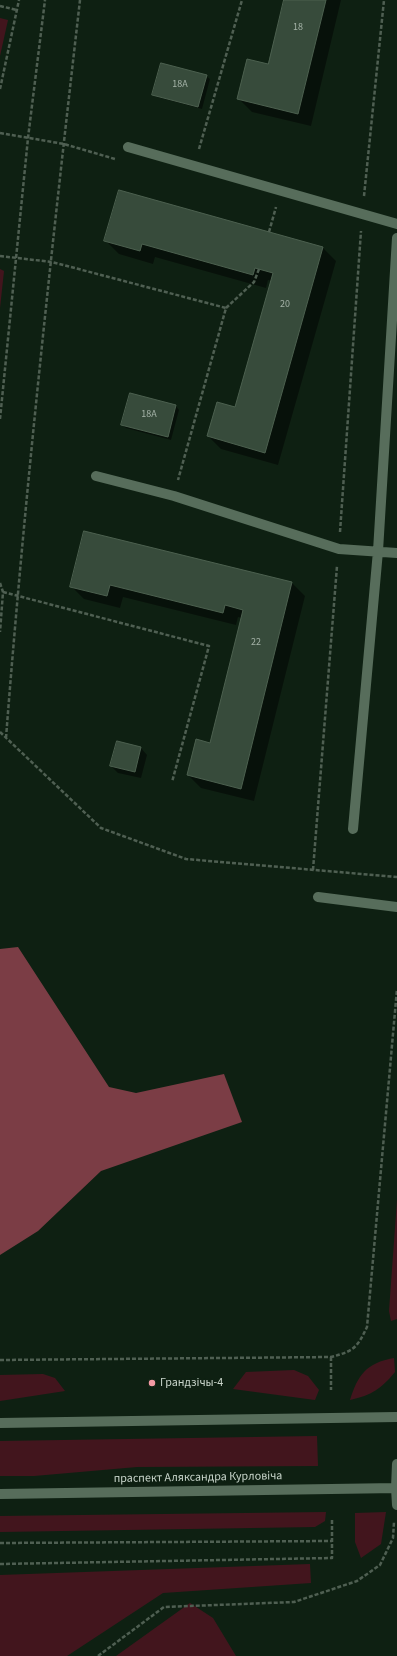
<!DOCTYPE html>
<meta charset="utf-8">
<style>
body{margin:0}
canvas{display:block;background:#0e2012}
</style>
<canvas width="397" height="1656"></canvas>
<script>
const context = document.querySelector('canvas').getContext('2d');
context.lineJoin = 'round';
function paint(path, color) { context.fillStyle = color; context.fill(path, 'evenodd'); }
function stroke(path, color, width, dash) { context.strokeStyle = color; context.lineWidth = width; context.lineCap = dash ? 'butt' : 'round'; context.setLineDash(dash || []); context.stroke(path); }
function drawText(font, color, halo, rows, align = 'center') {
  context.font = font + ' "Source Sans 3",sans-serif'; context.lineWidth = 4; context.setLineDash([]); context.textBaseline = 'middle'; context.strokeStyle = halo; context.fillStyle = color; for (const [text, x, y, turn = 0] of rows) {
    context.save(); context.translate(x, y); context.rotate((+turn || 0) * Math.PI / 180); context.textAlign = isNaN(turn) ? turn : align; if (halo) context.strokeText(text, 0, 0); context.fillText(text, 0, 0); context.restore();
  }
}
const green = new Path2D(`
 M0 18 8 20 0 56Z
 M0 269 4 271 0 308Z
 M397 1200V1319L391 1321 389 1311Z
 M394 1358 395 1372C381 1389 372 1395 350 1400 358 1375 366 1363 394 1358Z
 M294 1370 308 1376 319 1390 315 1400 233 1389 246 1372Z
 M43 1374 55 1378 65 1391 0 1401V1375Z
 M317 1436 318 1466 137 1467 34 1476H0V1441Z
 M326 1512 325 1521 315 1527 0 1532V1516Z
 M386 1512 381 1544 361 1558 355 1542V1513Z
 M310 1564 311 1583 163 1593 67 1656H0V1575Z
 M190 1603 213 1618 236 1656H116Z`);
const forest = new Path2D(`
 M18 947 109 1087 136 1093 224 1074 242 1122 101 1171 38 1231 0 1255V949Z`);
const shadow = new Path2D(`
 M285 0H341L311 126 252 112 238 98 269 65Z
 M206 76 210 79 202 109 157 97 153 94Z
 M106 241 323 248 336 261 278 465 221 449 208 436 236 408 271 281 268 280 266 288 155 257 153 264 119 254Z
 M130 394 176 406 179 410 171 440 126 428 122 425Z
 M85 532 292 583 305 596 254 801 201 788 188 775 211 744 242 618 238 617 236 625 123 597 120 608 84 599 71 586Z
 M117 742 141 748 147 755 141 778 118 773 111 766Z`);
const building = new Path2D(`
 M284 0H326L298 114 237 99 247 59 268 64Z
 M161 63 207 75 198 107 152 95Z
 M119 190 323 247 265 453 207 436 217 402 235 407 273 273 255 268 253 275 142 244 140 251 104 241Z
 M130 393 176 405 168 437 121 425Z
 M84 531 292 582 241 789 187 775 196 739 210 743 243 610 225 605 223 613 110 585 107 596 70 587Z
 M117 741 141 747 135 772 110 766Z`);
const path = new Path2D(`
 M0 6 17 10
 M0 89 19 0
 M0 133 64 144 115 159
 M199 149 242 0
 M364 196 384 0
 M269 232 276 207
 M0 256 52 262 226 308 178 480
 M226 308 254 282 259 269
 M0 419 28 138 45 0
 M340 532 361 231
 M0 583 3 592 0 632
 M3 592 209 646 172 782
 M0 732 101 828 186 859 397 877
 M6 738C25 491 52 245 80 0
 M313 870 337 566
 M331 1357V1390
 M0 1360 331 1357C354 1351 357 1348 367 1327L397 989
 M0 1543 332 1541
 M0 1564 332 1558V1518
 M98 1656 164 1607 294 1602 357 1581 380 1565 393 1538 394 1522`);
const minor = new Path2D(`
 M128 147 397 224
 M96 476 174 496 339 549 397 553
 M353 829 378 551 397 238
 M318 897 397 907
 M0 1423 397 1417
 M397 1464 396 1488 397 1505
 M0 1494 397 1488`);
const markers = [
 [152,1383,4,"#f49aa4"]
];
const numberNames = [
 ["18",298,28],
 ["18А",180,85],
 ["20",285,305],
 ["18А",149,415],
 ["22",256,643]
];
const poiNames = [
 ["Грандзічы-4",160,1383]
];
const streetNames = [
 ["праспект Аляксандра Курловіча",198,1478,-1]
];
paint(green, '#42151d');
paint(forest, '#7b3d45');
paint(shadow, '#0007');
paint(building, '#374b3b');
stroke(building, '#4c604f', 1);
stroke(path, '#4f5f52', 2.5, [4, 2]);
stroke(minor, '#576d5b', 10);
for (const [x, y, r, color] of markers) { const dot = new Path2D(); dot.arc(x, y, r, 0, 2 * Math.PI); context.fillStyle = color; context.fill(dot); stroke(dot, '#0e2012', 1.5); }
drawText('10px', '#a4b2a7', null, numberNames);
drawText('12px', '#c9d5cb', '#0e2012', poiNames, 'left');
drawText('12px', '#c9d5cb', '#0e2012', streetNames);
</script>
